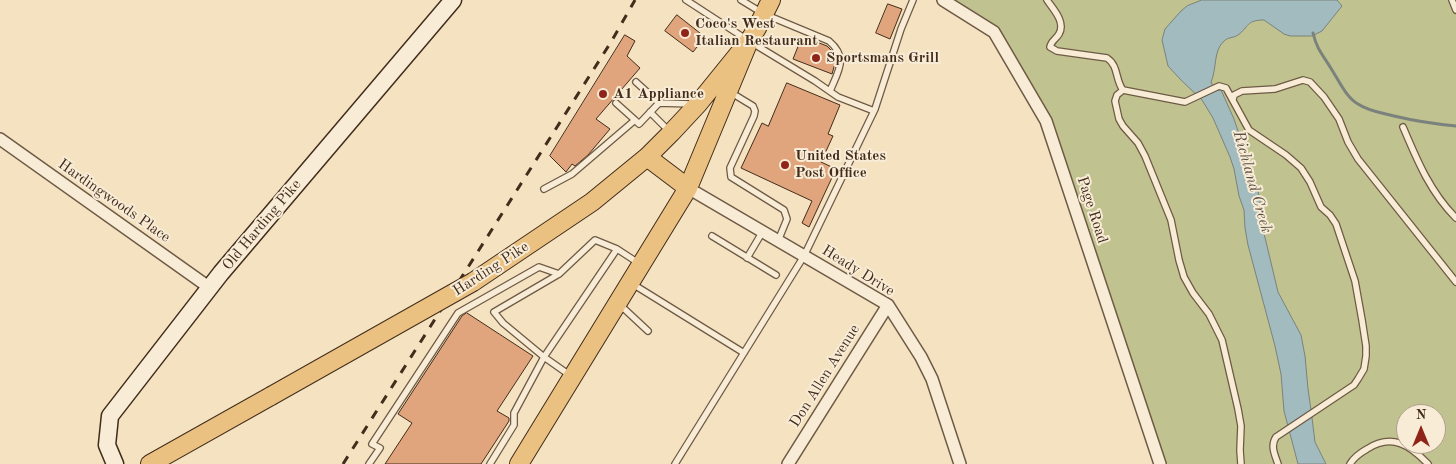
<!DOCTYPE html>
<style>
body{margin:0}
#map{position:relative;width:1456px;height:464px;overflow:hidden;background:#f4e2c1;font-family:"Old Standard TT",serif}
canvas{display:block}
.north{position:absolute;left:1396px;top:404px;width:50px;height:50px;box-sizing:border-box;background:#f8ecd7;border:1px solid #af9f8c;border-radius:50%;rotate:0deg;font-size:14px;font-weight:700;line-height:20px;text-align:center;color:#422c1c}
.north::after{content:'';display:block;margin:auto;width:18px;height:22px;background:#8f2418;clip-path:polygon(50% 0,100% 100%,50% 72%,0 100%)}
</style>
<div id="map">
<canvas width="1456" height="464"></canvas>
<div class="north">N</div>
</div>
<script>
const context = document.querySelector('canvas').getContext('2d');
context.lineJoin = 'round';
function paint(path, color) { context.fillStyle = color; context.fill(path, 'evenodd'); }
function stroke(path, color, width, dash) { context.strokeStyle = color; context.lineWidth = width; context.lineCap = dash ? 'butt' : 'round'; context.setLineDash(dash || []); context.stroke(path); }
function drawText(font, color, halo, rows, align = 'center') {
  context.font = font + ' "Old Standard TT",serif'; context.lineWidth = 4; context.setLineDash([]); context.textBaseline = 'middle'; context.strokeStyle = halo; context.fillStyle = color; for (const [text, x, y, turn = 0] of rows) {
    context.save(); context.translate(x, y); context.rotate((+turn || 0) * Math.PI / 180); context.textAlign = isNaN(turn) ? turn : align; if (halo) context.strokeText(text, 0, 0); context.fillText(text, 0, 0); context.restore();
  }
}
const green = new Path2D(`
 M953 0H1456V464H1160L1046 121 994 32ZM1406 414H1436V444H1406Z`);
const water = new Path2D(`
 M1202 0H1337L1342 6 1322 31 1312 36H1290L1284 34 1264 20C1246 20 1249 27 1238 35 1234 38 1228 37 1224 41 1213 51 1217 69 1211 82L1215 90H1221L1234 119 1257 187 1260 200 1262 225 1278 292 1301 335 1305 356 1308 389 1311 410 1315 442 1326 464H1298L1284 411 1281 374 1275 346 1248 245 1245 228 1244 210 1239 196 1234 169 1230 157 1213 118 1202 100 1181 80 1168 66 1162 40 1165 29 1181 11 1187 6Z`);
const stream = new Path2D(`
 M1313 33C1317 50 1323 55 1332 70 1339 81 1346 97 1358 104 1368 111 1382 113 1394 116 1415 121 1435 124 1456 126`);
const building = new Path2D(`
 M888 4 902 9 890 39 876 33Z
 M677 15 705 37 693 52 665 31Z
 M625 35 635 41 627 56 640 68 596 119 610 129 588 155 575 166 572 164 566 172 550 156Z
 M809 39 827 46 831 50 836 60 832 74 793 59 799 44 806 46Z
 M787 83 840 105 828 134 833 136 821 162 836 169 809 227 802 223 812 201 741 168 762 123 768 126Z
 M467 313 533 356 497 411 509 418V421L481 464H385L412 423 398 414 462 316Z`);
const lane = new Path2D(`
 M686 0 749 41 815 81 838 97 874 111
 M741 0 764 14 829 41C849 58 838 71 830 91
 M1047 0C1053 9 1066 22 1059 34 1056 39 1051 41 1050 47L1057 51 1107 58C1119 66 1115 80 1123 90L1185 102 1219 86 1226 88 1249 130 1286 155 1301 168 1310 182 1321 207 1330 215 1336 224 1355 281 1362 320 1366 346V356L1364 369 1358 379 1354 385 1276 437C1270 446 1275 455 1278 464
 M1452 0 1456 10
 M1123 90 1117 95 1115 101 1119 119 1123 126 1138 143 1145 156 1171 220 1179 260 1184 277 1193 293 1209 314 1222 340 1238 409 1241 426 1240 450 1241 464
 M730 92 753 106 755 111 754 116 730 168 731 177 784 210 787 219 778 241
 M1233 100 1234 95 1242 91 1275 89 1303 80 1310 82 1324 97 1339 119 1348 142 1358 159 1456 282
 M616 103 635 120
 M659 103 692 104
 M650 112 670 132
 M1403 127C1417 160 1430 192 1456 218
 M544 189 572 174 635 120 639 124 659 103 636 82
 M712 236 776 275
 M747 258 763 231
 M559 274 595 240 617 249
 M631 283 744 353
 M619 304 648 331
 M571 376 544 357 617 249 640 264
 M369 464 380 448 372 444 458 313 539 267 559 274 494 312 503 323 544 357 514 413V425L490 464
 M675 464 804 256 875 109 901 29 913 0
 M1350 464C1354 457 1360 453 1367 449 1392 433 1410 445 1428 464`);
const street = new Path2D(`
 M943 0 994 32 1046 121 1160 464
 M0 139 210 288
 M688 188 888 305 921 357 932 379 960 464
 M788 464 888 305`);
const secondary = new Path2D(`
 M115 464 107 445 110 416 221 273 453 0`);
const primary = new Path2D(`
 M647 157 688 188
 M473 282 592 202 647 157 671 133 698 104 749 41 757 28 771 0
 M150 464 271 396
 M519 464 688 188 749 41`);
const rail = new Path2D(`
 M343 464 611 42 635 0`);
const primaryBridge = new Path2D(`
 M271 396 473 282`);
const markers = [
 [685,33,5,"#8f2418"],
 [816,58,5,"#8f2418"],
 [603,94,5,"#8f2418"],
 [785,165,5,"#8f2418"]
];
const poiNames = [
 ["Coco's West",695,24],
 ["Italian Restaurant",695,41],
 ["Sportsmans Grill",826,58],
 ["A1 Appliance",613,94],
 ["United States",795,156],
 ["Post Office",795,173]
];
const streetNames = [
 ["Hardingwoods Place",114,201,35],
 ["Page Road",1092,210,72],
 ["Old Harding Pike",262,225,-50],
 ["Harding Pike",491,269,-33],
 ["Heady Drive",858,271,32],
 ["Don Allen Avenue",825,376,-58]
];
const waterNames = [
 ["Richland Creek",1252,182,74]
];
paint(green, '#c0c28f');
paint(water, '#a1bbbe');
stroke(water, '#7b827d', 1);
stroke(stream, '#7b827d', 3);
paint(building, '#e1a57d');
stroke(building, '#422c1c', 1);
stroke(lane, '#6e5a45', 8);
stroke(street, '#6e5a45', 14);
stroke(secondary, '#422c1c', 19);
stroke(primary, '#422c1c', 20);
stroke(lane, '#f8ecd7', 5.5);
stroke(street, '#f8ecd7', 11);
stroke(secondary, '#f8ecd7', 16);
stroke(primary, '#eac180', 18);
stroke(rail, '#422c1c', 3, [9, 9]);
stroke(primaryBridge, '#422c1c', 20, []);
stroke(primaryBridge, '#eac180', 18);
for (const [x, y, r, color] of markers) { const dot = new Path2D(); dot.arc(x, y, r, 0, 2 * Math.PI); context.fillStyle = color; context.fill(dot); stroke(dot, '#f8ecd7', 2); }
drawText('bold 15px', '#422c1c', '#f8ecd7', poiNames, 'left');
drawText('15px', '#422c1c', '#f8ecd7', streetNames);
drawText('italic 16px', '#5a5044', '#f8ecd7', waterNames);
</script>
